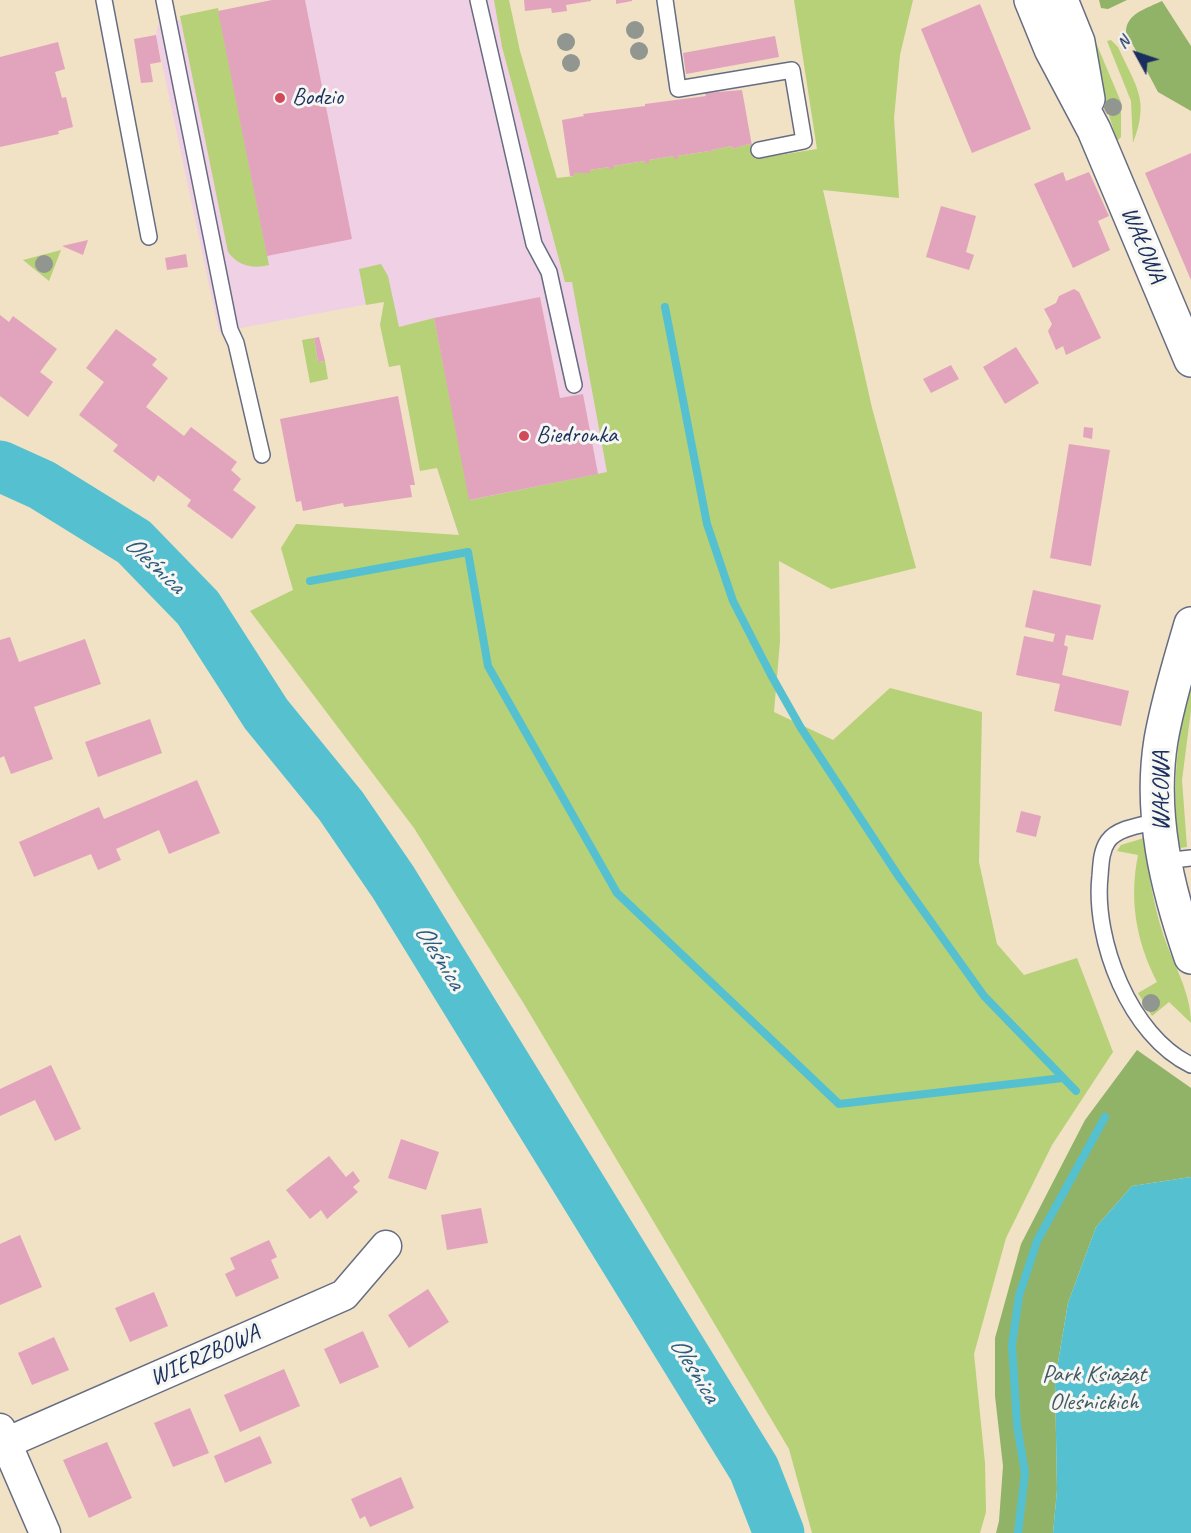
<!DOCTYPE html>
<meta charset="utf-8">
<style>
body{margin:0}
#map{position:relative;width:1191px;height:1533px;overflow:hidden;background:#f1e1c5;font-family:Caveat,sans-serif}
canvas{display:block}
.north{position:absolute;left:1107px;top:24px;width:60px;height:60px;-webkit-text-stroke:4px #f6f6f2;paint-order:stroke;rotate:310deg;font-size:16px;font-weight:700;line-height:24px;text-align:center;color:#1b2f5e}
.north::after{content:'';display:block;margin:auto;width:21px;height:27px;background:#1b2f5e;clip-path:polygon(50% 0,100% 100%,50% 72%,0 100%)}
</style>
<div id="map">
<canvas width="1191" height="1533"></canvas>
<div class="north">N</div>
</div>
<script>
const context = document.querySelector('canvas').getContext('2d');
context.lineJoin = 'round';
function paint(path, color) { context.fillStyle = color; context.fill(path, 'evenodd'); }
function stroke(path, color, width, dash) { context.strokeStyle = color; context.lineWidth = width; context.lineCap = dash ? 'butt' : 'round'; context.setLineDash(dash || []); context.stroke(path); }
function drawText(font, color, halo, rows, align = 'center') {
  context.font = font + ' Caveat,sans-serif'; context.lineWidth = 6; context.setLineDash([]); context.textBaseline = 'middle'; context.strokeStyle = halo; context.fillStyle = color; for (const [text, x, y, turn = 0] of rows) {
    context.save(); context.translate(x, y); context.rotate((+turn || 0) * Math.PI / 180); context.textAlign = isNaN(turn) ? turn : align; if (halo) context.strokeText(text, 0, 0); context.fillText(text, 0, 0); context.restore();
  }
}
const built = new Path2D(`
 M272 0H494L502 47 565 282H572L626 489 459 536 384 301 219 332 156 35 158 25Z`);
const green = new Path2D(`
 M494 0H509L520 51 557 178 574 176V173L586 171 589 173 590 170 609 167 613 169V166L645 161 646 164 649 160 674 156V159L677 156 709 151 710 153 712 150 732 146 733 149 748 144 752 146 755 159 817 149 794 0H913L900 55 894 118 899 198 823 190 872 408 916 568 831 589 779 561 780 641 774 712 833 740 890 688 982 712 979 862 997 944 1024 975 1077 958 1113 1052 1052 1145 1006 1238 974 1354 985 1463 986 1512 980 1533H812L789 1449 524 1004 414 828 250 611 293 590 281 548 296 524 459 535 437 468 420 471 400 365 389 367 380 325 384 302 366 305 359 269 381 264 388 276 399 327 434 318 470 500 607 472 572 282H565L502 47Z
 M1078 0 1121 102V137L1117 141 1076 9Z
 M218 8 269 265C253 269 238 266 228 252L180 16Z
 M1111 40 1118 47C1136 87 1150 99 1133 143L1131 101 1107 41Z
 M61 250 49 281 23 260Z
 M314 338 318 362 325 361 328 379 310 383 302 340Z
 M1191 677V710L1182 780 1187 847 1179 848C1171 790 1177 735 1191 677Z
 M1144 838C1148 870 1153 903 1163 934 1173 964 1191 992 1191 1023L1169 1002 1152 1016 1138 993 1157 982C1136 941 1129 900 1138 855L1117 851 1121 845Z`);
const forest = new Path2D(`
 M1099 0H1127L1108 9 1101 8Z
 M1162 1 1191 46V111L1158 92 1126 32C1126 13 1148 8 1162 1Z
 M1137 1050 1191 1088V1177L1132 1186 1096 1227 1068 1303 1055 1380 1057 1490 1053 1533H996L999 1521 1003 1466 995 1396V1338L1021 1244 1085 1120Z`);
const water = new Path2D(`
 M1191 1177V1533H1053L1057 1490 1055 1380 1068 1303 1096 1227 1132 1186Z`);
const stream = new Path2D(`
 M665 307 707 524 733 601 771 675 801 728 899 877 984 996 1076 1091
 M310 581 468 552 488 666 617 893 839 1104 1063 1078
 M1018 1533 1025 1473 1017 1425 1012 1345 1019 1296 1037 1241 1105 1117`);
const river = new Path2D(`
 M0 466 42 485 134 542 198 608 266 714 341 806 393 882 754 1469 779 1533`);
const building = new Path2D(`
 M272 0H305L352 239 267 256 218 11Z
 M524 0H591V1L566 5 567 11 552 13 551 8 525 11Z
 M616 0H632V1L616 4Z
 M980 4 1031 129 972 153 921 29Z
 M156 35 161 62 150 64 153 82 141 83 134 39Z
 M775 36 779 57 686 74 683 53Z
 M58 42 65 69 55 72 62 98 66 97 73 127 58 131 59 134 0 147V57Z
 M742 90 752 146 748 144 733 149 732 146 712 150 710 153 709 151 677 156 678 159H674V156L649 160V163L645 164V161L613 166V169L610 170 609 167 590 170V173H574V176H570L562 120 584 116 583 114 645 106V104L706 96 705 93Z
 M1191 153V280L1145 173Z
 M1063 172 1066 181 1089 172 1109 216 1098 221 1110 250 1073 268 1034 184Z
 M941 206 976 216 966 252 974 255 969 270 926 257Z
 M88 240 83 255 62 246Z
 M186 254 188 267 167 270 165 258Z
 M1074 289 1079 292 1101 338 1066 355 1063 346 1056 350 1048 331 1052 324 1044 309 1056 303 1059 296Z
 M540 297 560 398 583 394 598 474 469 500 434 318Z
 M0 315 9 322 13 316 57 349 40 372 53 382 28 417 0 396Z
 M116 329 157 359 152 365 168 378 146 407 184 436 191 427 237 462 231 470 241 479 233 490 256 507 232 539 187 506 191 500 158 475 154 482 113 451 118 445 79 415 104 382 86 368Z
 M319 337 325 361 318 362 314 338Z
 M1016 347 1039 383 1005 404 983 367Z
 M951 365 959 379 931 393 923 379Z
 M398 396 415 485H410L412 497 344 507 343 503 303 511 301 501 296 502 280 419Z
 M1084 427 1093 428 1092 439 1083 437Z
 M1069 444 1110 450 1091 566 1050 558Z
 M1033 590 1101 605 1093 640 1066 635 1064 645 1068 647 1062 675 1129 691 1121 726 1054 711 1060 684 1016 675 1024 636 1053 642 1055 634 1025 627Z
 M10 637 19 662 85 639 101 684 34 707 53 759 11 774 4 756 0 758V640Z
 M150 719 162 753 98 777 85 742Z
 M197 780 220 833 169 854 159 830 116 849 121 860 98 870 91 854 34 877 19 842 99 807 104 819Z
 M1021 811 1041 816 1036 837 1016 832Z
 M51 1065 81 1129 55 1141 35 1100 0 1116V1089Z
 M401 1139 439 1152 426 1190 388 1178Z
 M329 1156 346 1177 353 1171 360 1181 353 1187 358 1192 327 1219 321 1210 310 1219 286 1190Z
 M481 1208 488 1243 447 1250 441 1215Z
 M20 1235 42 1287 0 1305V1244Z
 M269 1240 277 1257 271 1260 279 1278 236 1297 225 1274 235 1269 230 1258Z
 M428 1289 449 1322 409 1348 388 1315Z
 M154 1292 168 1326 130 1342 115 1308Z
 M363 1331 379 1367 340 1384 324 1349Z
 M54 1337 69 1370 32 1385 18 1353Z
 M284 1369 300 1406 240 1432 224 1395Z
 M190 1408 209 1453 173 1467 154 1423Z
 M260 1436 272 1463 225 1483 214 1456Z
 M107 1442 132 1498 89 1518 63 1460Z
 M401 1477 414 1508 370 1527 365 1516 360 1519 351 1499Z`);
const service = new Path2D(`
 M104 0 149 237
 M164 0 230 330 236 343 262 455
 M478 0 534 244 549 272 574 385
 M665 0 678 89 792 70 804 141 759 150
 M1159 821C1144 825 1118 827 1108 841 1101 851 1101 864 1100 876 1093 940 1130 1036 1191 1065
 M1164 861 1191 858`);
const minor = new Path2D(`
 M0 1429 45 1533
 M6 1443 344 1295 386 1246`);
const tertiary = new Path2D(`
 M1031 0 1051 49 1094 130 1191 360
 M1061 0 1078 42 1088 99
 M1191 624C1180 662 1168 700 1161 740 1149 814 1167 888 1191 957`);
const trees = [
 [635,30],
 [566,42],
 [639,51],
 [571,63],
 [1113,107],
 [44,264],
 [1151,1003]
];
const markers = [
 [280,98,6,"#d1495b"],
 [524,436,6,"#d1495b"]
];
const poiNames = [
 ["Bodzio",292,98],
 ["Biedronka",536,436]
];
const streetNames = [
 ["WAŁOWA",1143,245,67],
 ["WAŁOWA",1162,791,-90],
 ["WIERZBOWA",205,1356,-24]
];
const parkNames = [
 ["Park Książąt",1094,1375],
 ["Oleśnickich",1094,1403]
];
const waterNames = [
 ["Oleśnica",154,565,43],
 ["Oleśnica",439,957,58],
 ["Oleśnica",694,1370,58]
];
paint(built, '#f0d0e4');
paint(green, '#b6d178');
paint(forest, '#90b368');
paint(water, '#55c1d0');
stroke(stream, '#55c1d0', 8);
stroke(river, '#55c1d0', 51);
paint(building, '#e2a4bc');
stroke(service, '#666d82', 18);
stroke(minor, '#666d82', 33);
stroke(tertiary, '#666d82', 36);
stroke(service, '#fff', 15);
stroke(minor, '#fff', 30);
stroke(tertiary, '#fff', 33);
context.fillStyle = '#919690';
for (const [x, y] of trees) { context.beginPath(); context.arc(x, y, 9, 0, 2 * Math.PI); context.fill(); }
for (const [x, y, r, color] of markers) { const dot = new Path2D(); dot.arc(x, y, r, 0, 2 * Math.PI); context.fillStyle = color; context.fill(dot); stroke(dot, '#f6f6f2', 2); }
drawText('24px', '#1b2f5e', '#f6f6f2', poiNames, 'left');
drawText('24px', '#1b2f5e', '#f6f6f2', streetNames);
drawText('24px', '#425864', '#f6f6f2', parkNames);
drawText('italic 26px', '#2c5b80', '#f6f6f2', waterNames);
</script>
